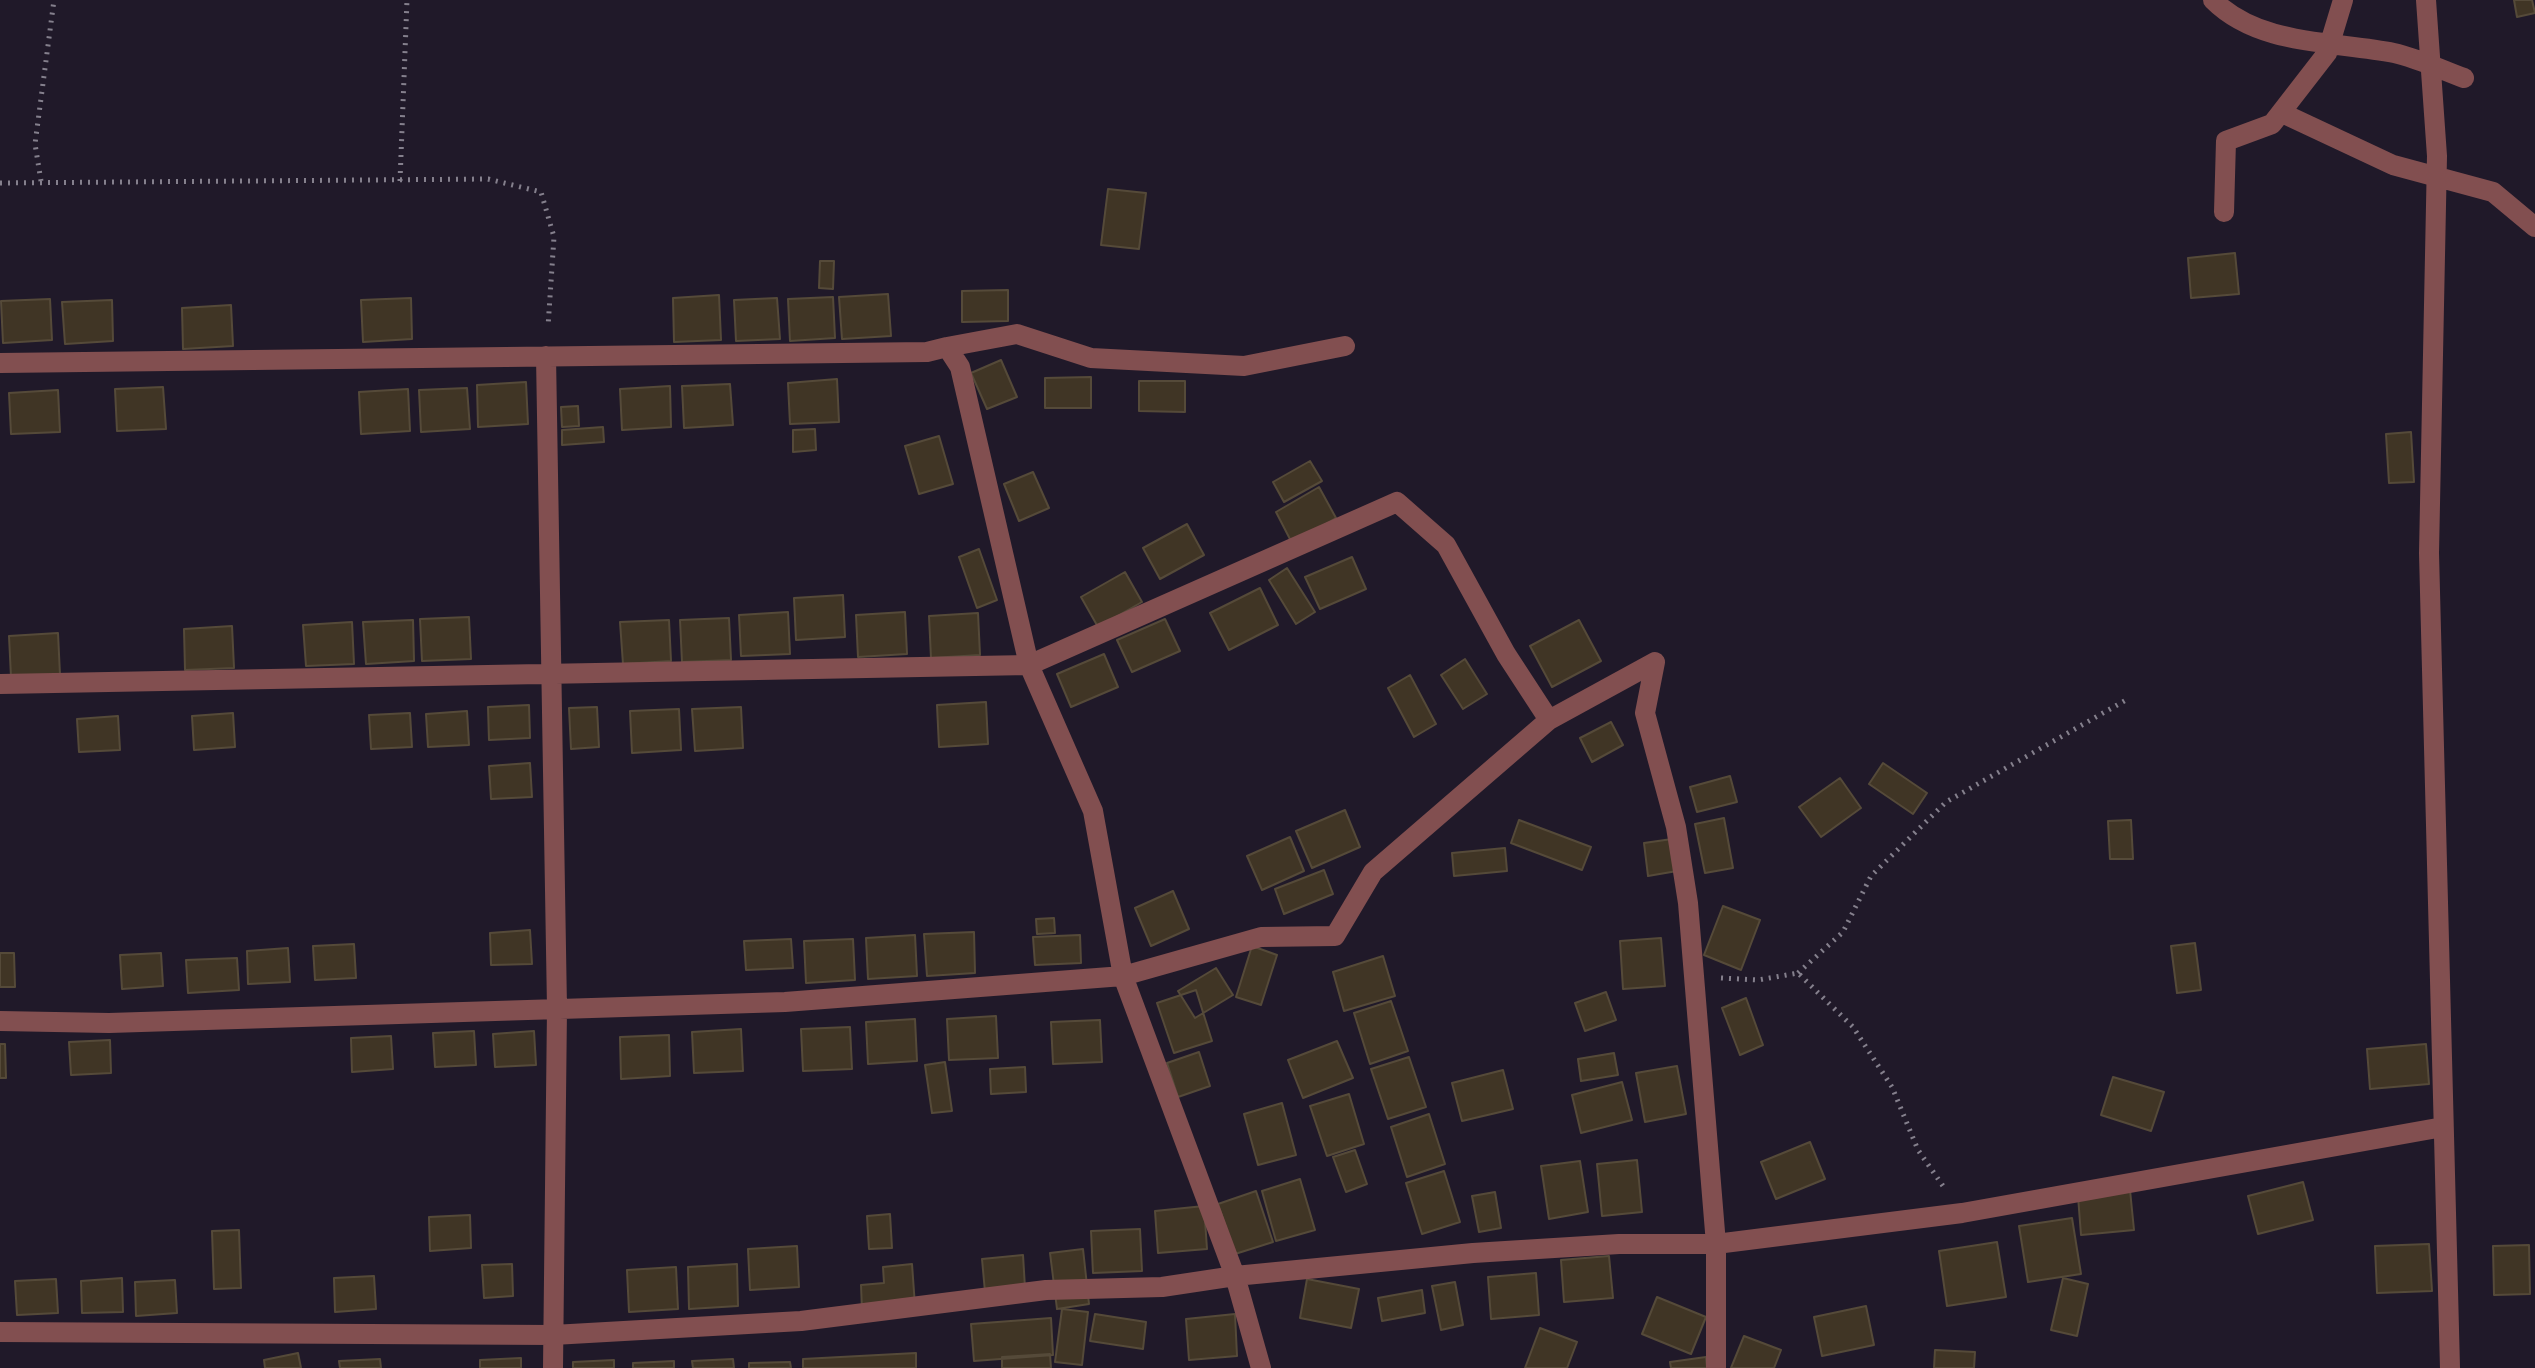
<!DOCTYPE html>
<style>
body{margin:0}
canvas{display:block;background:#201929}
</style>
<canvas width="2535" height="1368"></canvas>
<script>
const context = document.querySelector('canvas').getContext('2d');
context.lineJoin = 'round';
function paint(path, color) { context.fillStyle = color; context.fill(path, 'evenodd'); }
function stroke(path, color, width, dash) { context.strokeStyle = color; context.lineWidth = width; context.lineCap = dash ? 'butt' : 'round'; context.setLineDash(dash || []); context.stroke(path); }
const building = new Path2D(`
 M2514 0H2532L2535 13 2517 17Z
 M1108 189 1146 193 1139 249 1101 245Z
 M2235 253 2239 294 2191 298 2188 258Z
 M820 261H834L833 289 819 288Z
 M1008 290V321L962 322V291Z
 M888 294 891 336 842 339 839 297Z
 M719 295 721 340 674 342 673 298Z
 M833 297 835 338 790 341 788 299Z
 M411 298 412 339 363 342 361 300Z
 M777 298 780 339 736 341 734 300Z
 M50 299 52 340 3 343 1 301Z
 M112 300 113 341 65 344 62 302Z
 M231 305 233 346 183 349 182 308Z
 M1001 360 1017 397 987 409 971 373Z
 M1091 377V408H1045V378Z
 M837 379 839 422 790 424 788 383Z
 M1139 381H1185V412L1139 411Z
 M526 382 528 424 478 427 477 385Z
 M730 384 733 425 684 428 682 386Z
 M670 386 671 427 622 430 620 389Z
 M163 387 166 429 117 431 115 389Z
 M467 388 470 429 421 432 419 390Z
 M408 389 410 431 361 434 359 392Z
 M58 390 60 432 11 434 9 393Z
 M578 406 579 426 562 427 561 407Z
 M603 427 604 442 562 445V430Z
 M815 429 816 450 793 452V430Z
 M2411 432 2414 482 2389 483 2386 434Z
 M939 436 953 484 919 494 905 446Z
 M1310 461 1322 481 1284 502 1273 482Z
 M1033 472 1049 508 1019 521 1004 484Z
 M1319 487 1336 518 1292 543 1276 512Z
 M1187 524 1204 555 1160 579 1143 548Z
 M979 549 997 600 977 608 959 557Z
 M1352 557 1366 589 1320 609 1305 577Z
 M1287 568 1315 612 1296 624 1269 580Z
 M1125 572 1142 602 1098 627 1081 597Z
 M1260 588 1278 625 1229 650 1210 613Z
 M843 595 845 637 796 640 794 598Z
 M788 612 790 654 741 656 739 615Z
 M905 612 907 654 858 657 856 615Z
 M978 613 980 655 931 658 929 616Z
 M469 617 471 659 422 661 420 619Z
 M729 618 731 660 682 662 680 620Z
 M1165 619 1180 651 1132 672 1117 640Z
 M413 620 414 661 366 664 363 622Z
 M669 620 671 661 623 664 620 622Z
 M1579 620 1601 661 1552 687 1530 646Z
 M352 622 354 664 306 666 303 625Z
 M232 626 234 668 185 670 184 629Z
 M58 633 60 675 11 677 9 636Z
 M1104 654 1118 687 1071 707 1057 674Z
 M1465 659 1487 694 1463 709 1441 675Z
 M1410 675 1436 724 1414 737 1388 688Z
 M986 702 988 744 939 747 937 705Z
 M529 705 530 738 489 740 488 707Z
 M597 707 599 747 571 749 569 708Z
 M741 707 743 748 695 751 692 709Z
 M679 709 681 750 632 753 630 711Z
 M467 711 469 745 428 747 426 714Z
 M233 713 235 747 194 750 192 716Z
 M410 713 412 747 371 749 369 715Z
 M118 716 120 750 79 752 77 719Z
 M1611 722 1623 745 1592 762 1580 738Z
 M530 763 532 797 491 799 489 766Z
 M1883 763 1927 793 1913 814 1869 784Z
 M1730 776 1737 802 1697 812 1690 787Z
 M1840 778 1861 808 1821 837 1799 807Z
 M1345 810 1360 847 1312 868 1296 831Z
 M1724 818 1733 868 1705 873 1695 824Z
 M1519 820 1591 847 1582 870 1511 843Z
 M2131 820 2133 859H2110L2108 821Z
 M1290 837 1304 871 1262 890 1247 856Z
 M1672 839 1677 871 1648 876 1644 843Z
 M1505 848 1507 871 1454 876 1452 853Z
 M1324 870 1333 894 1284 914 1275 889Z
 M1173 891 1189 929 1151 946 1135 908Z
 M1723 906 1760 920 1741 970 1704 955Z
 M1054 918 1055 933 1037 934 1036 919Z
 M530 930 532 964 491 965 490 933Z
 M974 932 975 973 927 976 924 934Z
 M915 935 917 976 868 979 866 938Z
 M1080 935 1081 963 1035 965 1033 937Z
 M1661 938 1665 986 1623 989 1620 941Z
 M791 939 793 968 746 970 744 941Z
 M853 939 855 980 806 983 804 941Z
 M2195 943 2201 990 2177 993 2171 946Z
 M354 944 356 978 315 980 313 946Z
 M1252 946 1277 955 1261 1005 1236 997Z
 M288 948 290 982 248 984 247 951Z
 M0 953H14L15 987H0Z
 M161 953 163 986 122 989 120 955Z
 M1383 956 1395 996 1344 1011 1333 972Z
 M237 958 239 990 188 993 186 960Z
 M1216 968 1233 995 1195 1018 1178 991Z
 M1196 990 1212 1041 1174 1053 1157 1003Z
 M1606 992 1616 1020 1585 1031 1575 1003Z
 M1746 998 1763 1045 1740 1055 1722 1008Z
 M1391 1001 1408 1051 1370 1064 1354 1013Z
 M996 1016 998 1058 949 1060 947 1019Z
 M915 1019 917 1061 868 1064 866 1022Z
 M1100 1020 1102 1062 1053 1064 1051 1022Z
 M850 1027 852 1069 803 1071 801 1029Z
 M741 1029 743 1071 694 1073 692 1032Z
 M474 1031 476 1065 435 1067 433 1033Z
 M534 1031 536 1065 495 1067 493 1034Z
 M669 1035 670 1076 621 1079 620 1037Z
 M391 1036 393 1069 352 1072 351 1038Z
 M110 1040 111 1073 71 1075 69 1042Z
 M1337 1041 1353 1078 1303 1098 1288 1060Z
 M0 1044H5L6 1078H0Z
 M2426 1044 2429 1084 2370 1089 2367 1049Z
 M1199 1052 1210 1086 1178 1097 1167 1063Z
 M1614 1053 1618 1075 1581 1081 1578 1059Z
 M1409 1057 1426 1107 1388 1119 1371 1069Z
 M945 1062 952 1111 932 1113 925 1065Z
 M1677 1066 1686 1114 1645 1122 1636 1073Z
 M1025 1067 1026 1092 991 1094 990 1069Z
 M1503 1070 1513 1109 1462 1121 1452 1083Z
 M2113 1077 2164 1092 2151 1131 2101 1115Z
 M1622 1082 1632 1120 1581 1133 1572 1095Z
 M1349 1094 1364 1144 1327 1156 1310 1106Z
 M1282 1103 1296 1155 1258 1165 1244 1114Z
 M1429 1114 1445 1164 1407 1177 1391 1127Z
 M1810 1142 1825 1179 1776 1199 1761 1162Z
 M1355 1150 1367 1184 1346 1192 1333 1157Z
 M1637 1160 1642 1212 1602 1216 1597 1164Z
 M1580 1161 1588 1212 1549 1219 1541 1166Z
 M1444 1171 1460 1222 1422 1234 1406 1183Z
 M1300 1179 1315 1230 1276 1241 1262 1191Z
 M2303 1182 2313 1220 2258 1234 2248 1196Z
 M2130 1190 2134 1230 2081 1235 2078 1196Z
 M1256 1191 1273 1242 1235 1254 1218 1204Z
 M1495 1192 1501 1228 1479 1232 1472 1196Z
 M1204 1206 1207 1249 1158 1253 1155 1211Z
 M890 1214 892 1248 869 1249 867 1216Z
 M470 1215 471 1248 430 1251 429 1217Z
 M2072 1218 2081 1274 2028 1282 2019 1226Z
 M1140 1229 1142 1271 1093 1273 1091 1231Z
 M239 1230 241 1288 214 1289 212 1231Z
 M1997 1242 2006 1297 1947 1306 1939 1251Z
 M2429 1244 2432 1291 2377 1293 2375 1246Z
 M2529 1245 2530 1294 2494 1295 2493 1246Z
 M797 1246 799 1287 750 1290 748 1249Z
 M1083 1249 1089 1304 1057 1309 1050 1253Z
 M1023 1255 1025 1288 985 1292 982 1259Z
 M1609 1256 1613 1298 1564 1302 1561 1260Z
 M512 1264 513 1296 484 1298 482 1265Z
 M737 1264 738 1306 689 1309 688 1267Z
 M912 1264 915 1306 862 1310 861 1285 884 1283 883 1267Z
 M676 1267 678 1309 629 1312 627 1270Z
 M1536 1273 1539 1315 1491 1319 1488 1277Z
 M374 1276 376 1309 335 1312 334 1278Z
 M122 1278 123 1312 82 1313 81 1281Z
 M2063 1278 2088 1284 2077 1336 2051 1330Z
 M56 1279 58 1313 17 1315 15 1281Z
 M1307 1279 1359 1289 1351 1328 1300 1318Z
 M175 1280 177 1313 136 1316 135 1282Z
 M1455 1282 1463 1325 1441 1330 1432 1286Z
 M1422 1290 1425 1313 1382 1321 1378 1298Z
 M1657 1297 1706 1317 1691 1354 1642 1334Z
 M1866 1306 1874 1345 1822 1356 1814 1317Z
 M1062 1309 1088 1312 1082 1365 1055 1362Z
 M1095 1314 1146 1322 1143 1349 1090 1341Z
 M1235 1314 1237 1356 1189 1360 1186 1319Z
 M1051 1318 1053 1355 974 1361 971 1324Z
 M1540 1328 1577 1342 1567 1368H1525Z
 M1744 1336 1781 1350 1774 1368H1731Z
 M1935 1350 1975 1352 1974 1368H1934Z
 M298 1353 301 1368H265L264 1360Z
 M916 1353V1368H803V1359Z
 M1050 1354 1051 1368H1002V1357Z
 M1706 1357 1707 1368H1671L1670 1362Z
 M521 1358V1368H480V1360Z
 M380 1359 381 1368H340L339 1361Z
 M733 1359 734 1368H693L692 1361Z
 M614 1360V1368H573V1362Z
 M674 1361V1368H633V1363Z
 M790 1362 791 1368H749V1363Z`);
const path = new Path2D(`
 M41 181 35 144 54 0
 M400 181 407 0
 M0 183 488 179 541 192 554 237 548 327
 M1798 973 1843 932 1871 876 1946 802 2126 700
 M1721 978 1758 980 1798 973 1853 1027 1892 1087 1918 1150 1943 1186`);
const street = new Path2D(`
 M2213 0C2259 46 2333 41 2394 53 2417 58 2442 70 2464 78
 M2426 0 2437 156 2429 553 2450 1368
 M2282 113 2393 165 2493 192 2535 227
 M2224 212 2226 141 2272 124 2327 53 2343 0
 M947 347 1017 334 1091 358 1244 366 1345 346
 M546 356 557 1008 553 1368
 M0 363 927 352 947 347 960 367 1029 665 1093 811 1123 976 1235 1276 1261 1368
 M0 684 1029 665 1397 502 1446 545 1506 654 1549 720
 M0 1021 109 1023 785 1002 1123 976 1261 937 1335 936 1373 872 1549 720 1655 662 1645 713 1676 827 1688 903 1716 1244V1368
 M0 1332 553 1335 801 1321 1046 1290 1162 1287 1235 1276 1473 1253 1619 1244H1716L1962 1213 2443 1127`);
paint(building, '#403525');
stroke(building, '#554a39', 2);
stroke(path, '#85808d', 5, [2, 6]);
stroke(street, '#824f50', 20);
</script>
